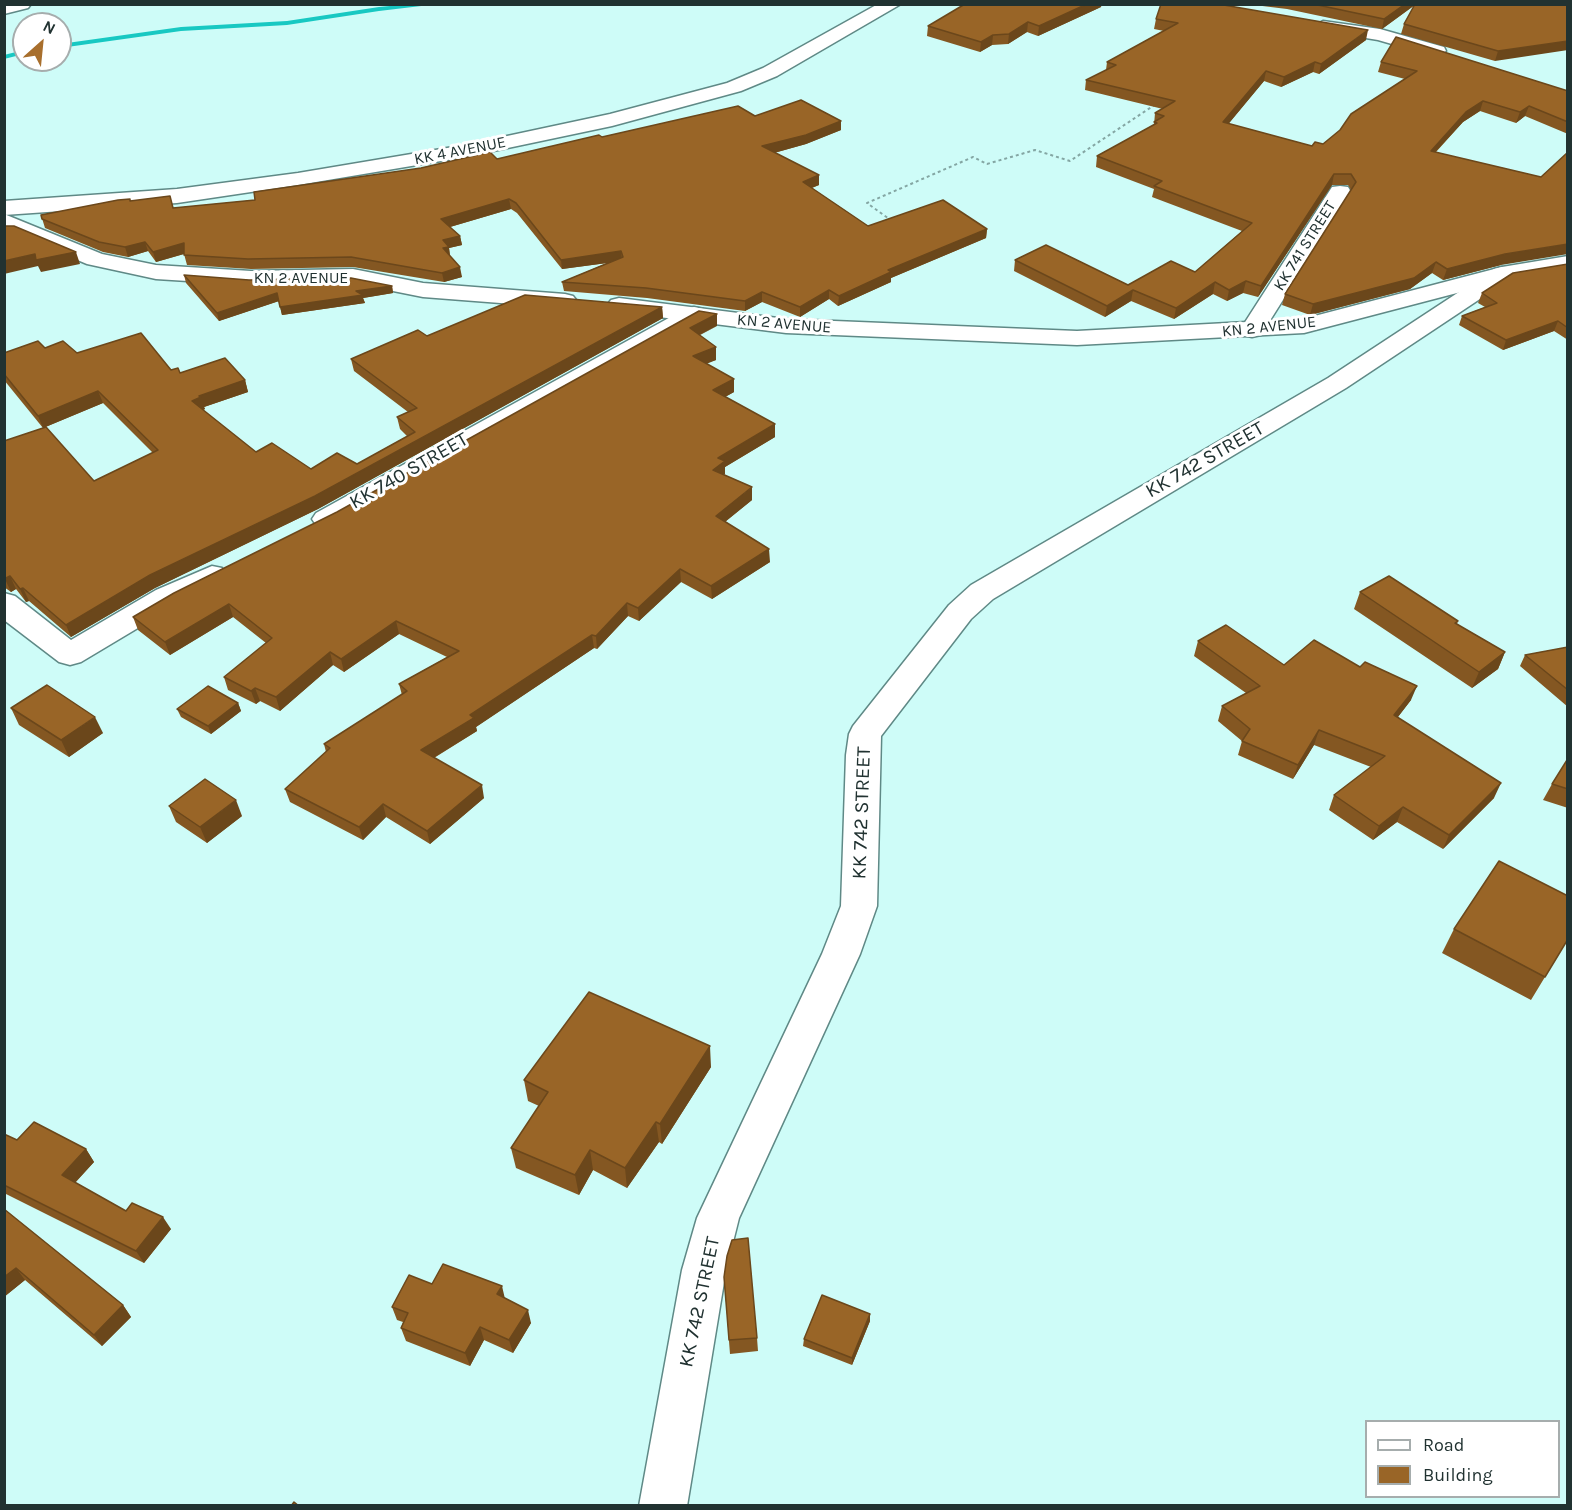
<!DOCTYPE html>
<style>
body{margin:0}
#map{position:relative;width:1572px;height:1510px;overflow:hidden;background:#cefcf8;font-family:Karla,sans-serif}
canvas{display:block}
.frame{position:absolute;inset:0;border:6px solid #213231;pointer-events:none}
.legend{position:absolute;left:1365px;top:1420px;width:195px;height:78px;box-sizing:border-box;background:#fff;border:2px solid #a6adad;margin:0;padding:8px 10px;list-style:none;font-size:18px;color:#213231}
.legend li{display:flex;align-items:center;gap:12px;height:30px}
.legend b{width:30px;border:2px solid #a6adad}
.north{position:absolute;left:12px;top:12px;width:60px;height:60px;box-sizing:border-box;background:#fff;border:2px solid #a6adad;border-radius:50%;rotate:27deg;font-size:16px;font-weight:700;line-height:24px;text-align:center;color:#213231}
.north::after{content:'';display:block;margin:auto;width:21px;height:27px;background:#a86f2d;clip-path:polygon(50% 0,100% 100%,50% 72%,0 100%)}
</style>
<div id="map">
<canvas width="1572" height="1510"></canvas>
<div class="frame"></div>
<ul class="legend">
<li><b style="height:8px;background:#fff"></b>Road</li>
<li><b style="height:16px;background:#996527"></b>Building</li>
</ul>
<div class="north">N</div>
</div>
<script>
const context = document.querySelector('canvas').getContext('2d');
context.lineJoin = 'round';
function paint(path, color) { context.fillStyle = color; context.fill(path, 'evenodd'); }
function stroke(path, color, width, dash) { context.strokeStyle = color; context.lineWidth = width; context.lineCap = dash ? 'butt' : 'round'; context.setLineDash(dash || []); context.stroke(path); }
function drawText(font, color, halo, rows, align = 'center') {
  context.font = font + ' Karla,sans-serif'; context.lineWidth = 6; context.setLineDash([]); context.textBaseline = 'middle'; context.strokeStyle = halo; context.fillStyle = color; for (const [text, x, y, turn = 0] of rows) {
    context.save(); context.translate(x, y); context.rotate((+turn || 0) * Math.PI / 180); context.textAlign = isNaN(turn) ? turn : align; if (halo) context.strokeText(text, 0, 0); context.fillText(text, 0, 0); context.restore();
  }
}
const stream = new Path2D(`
 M411 4H438L379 11 287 25 181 31 60 48V44L181 27 287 21 379 7Z
 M24 50V54L4 59V55Z`);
const path = new Path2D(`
 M892 221 867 203 973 157 987 164 1035 150 1070 161 1156 104`);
const minor = new Path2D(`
 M4 4H31L28 8 4 14Z
 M1323 21 1380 29 1444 47 1446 51 1437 57 1378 40 1317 30 1314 26Z
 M1340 186 1348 187 1351 192 1264 330 1261 335 1252 337 1243 335 1240 330 1332 187Z
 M1502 267 1510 269 1514 274 1510 279 1346 388 993 599 971 619 881 736 877 906 860 954 739 1218 726 1270 687 1506H639L682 1270 697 1218 822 954 841 906 846 755 849 734 853 726 949 605 971 585 1328 378 1494 269Z
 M694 307 703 309 706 314 703 319 336 525 326 528 316 525 312 519 316 513 685 309Z
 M212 566 222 568 227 575 222 582 178 604 81 662 70 665 59 662 4 620V593L15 596 71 640 156 590Z`);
const tertiary = new Path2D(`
 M4 214 102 254 156 265 251 271 353 269 423 283 565 294 573 296 577 301 573 306 565 308 423 297 353 283 251 285 156 279 87 264 4 229Z
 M1568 256V270L1503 281 1304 333 1077 345 786 333 619 312 611 310 607 305 611 300 619 298 786 319 1077 331 1303 319 1502 267Z`);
const secondary = new Path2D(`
 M878 4H901L777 76 741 91 612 126 465 157 298 185 177 203 4 215V201L177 189 298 173 465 145 610 114 727 83 763 68Z`);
const wall = new Path2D(`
 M1246 4H1568L1495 61 1401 34 1404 24 1415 5 1382 29 1287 9Z
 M1101 7 1038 36 1027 32 1008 44 992 45 980 52 927 36 928 26Z
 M1156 19 1366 40 1319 74 1313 72 1281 87 1264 81 1228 124 1312 146 1323 144 1405 79 1378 72 1381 62 1568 91V134L1525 116 1516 123 1480 111 1463 122 1436 152 1501 265 1443 280 1432 273 1410 289 1310 315 1282 305 1285 294 1351 190 1348 185H1332L1258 297 1243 293 1227 301 1213 294 1174 319 1131 301 1105 317 1014 271 1015 260 1128 285 1195 272 1242 231 1152 197 1154 189 1096 167 1097 156 1154 125 1155 113 1163 109 1085 90 1086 80 1106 70 1107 62 1164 31 1154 29Z
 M755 116 841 130 806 144 774 153 819 185 812 188 868 226 987 229 986 238 891 278V282L838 306 829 299 800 317 762 302 745 311 647 298 564 291 562 282 607 263 562 269 517 213 511 209 450 227 460 236 462 245 449 248 450 256 462 277 444 282 353 267 251 269 187 265 184 254 156 262 148 251 128 257 103 252 45 228 41 215 130 201 173 208 255 200 497 159 602 137Z
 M1568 264V340L1554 331 1503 350 1459 325 1462 316 1485 307 1478 303 1482 293Z
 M184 275 249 280 392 286 393 293 363 298 365 303 282 315 279 301 219 321 186 283Z
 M662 307 663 318 318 509 155 588 71 637 29 601 26 602 16 589 11 592 4 587V441L43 428 4 380V353L45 348 171 370 180 373 245 380 248 392 204 407 205 409 203 410 256 452 311 469 357 464 407 436 400 429 397 417 408 412 354 371 351 359 427 336ZM103 403 153 453 94 481 43 428Z
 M717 326 700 335 716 360 706 363 734 392 725 397 775 437 725 467 724 475 752 500 725 522 770 562 712 599 681 582 639 621 628 616 597 649 594 648 476 727 477 731 434 758 484 798 430 844 386 817 363 840 290 802 285 789 326 752 324 744 402 695 399 684 447 657 399 634 344 672 333 665 280 711 260 701 256 704 228 690 224 677 266 643 233 617 170 655 138 630 133 617Z
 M1360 592 1458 621 1457 624 1505 652 1498 669 1472 688 1354 609Z
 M1198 641 1411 700 1397 718 1494 798 1443 849 1397 822 1373 840 1329 810 1334 795 1371 767 1314 745 1293 779 1238 755 1242 741 1218 721 1222 706 1246 693 1194 656Z
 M1568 647V707L1520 666 1525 655Z
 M238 703 241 711 211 734 181 717 177 709Z
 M11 708 103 733 69 757 19 725Z
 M1568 760V808L1543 800 1552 784Z
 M169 806 242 816 207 843 176 822Z
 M1454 929 1568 939 1531 1000 1442 953Z
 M711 1067 662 1144 659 1142 627 1188 593 1170 579 1195 516 1168 511 1148 539 1106 528 1101 524 1080Z
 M4 1134 17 1140 86 1149 94 1162 75 1183 126 1211 171 1229 144 1263 4 1193Z
 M4 1209 123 1305 131 1317 102 1346 25 1280 4 1297Z
 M724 1277 757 1338 758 1351 730 1354Z
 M432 1284 505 1298 531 1323 513 1353 484 1340 470 1366 406 1341 401 1328 403 1322 397 1320 392 1307Z
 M870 1314V1321L852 1365 803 1346 804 1339Z`);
const shadedWall = new Path2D(`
 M1087 4H1102L1101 7 1038 36 1039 26Z
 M1405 4H1416L1382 29 1384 19Z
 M1028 22 1027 32 1008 44 1009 34Z
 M1368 30 1366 40 1319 74 1321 64Z
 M993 35 992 45 980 52 981 42Z
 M1568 41V50L1495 61 1498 51Z
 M1315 62 1313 72 1281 87 1284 77Z
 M1266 71 1264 81 1221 133 1223 122Z
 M1483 101 1480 111 1463 122 1427 161 1431 151 1466 112Z
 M1529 106 1525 116 1516 123 1520 112Z
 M841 121V130L806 144 763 156 762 146Z
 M1334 174 1332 185 1258 297 1261 286Z
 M819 175V185L803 191V182Z
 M509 199 511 209 443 229 441 219Z
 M987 229 986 238 891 278V282L838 306 839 296 888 270Z
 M460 236 462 245 449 248 450 256 443 248V240Z
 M145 242 148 251 128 257 125 247Z
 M184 243 187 253 156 262 153 252Z
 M1568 244V254L1501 265 1443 280 1447 269 1505 254Z
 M621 251 622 261 562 269 561 260Z
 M76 252 80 264 41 272 38 266 4 274V261L35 254Z
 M1436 262 1432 273 1410 289 1310 315 1313 304Z
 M460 267 462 277 444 282 442 273Z
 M1246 281 1243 293 1227 301 1229 290Z
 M1215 282 1213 294 1174 319 1176 308Z
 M392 286 393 293 363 298 365 303 282 315 280 307 356 291Z
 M829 290V299L800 317V307Z
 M1133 290 1131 301 1105 317 1107 306Z
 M762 292V302L745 311V301Z
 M277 293 279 301 219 321 217 313Z
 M662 307 663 318 318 509 155 588 71 637 66 625 150 575Z
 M717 314V326L690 340V328Z
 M1558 321 1554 331 1503 350 1506 340Z
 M716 347V360L694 369 693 356Z
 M734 379V392L714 403 713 390Z
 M245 380 248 392 204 407 205 409 196 413 192 401 199 396Z
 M98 391 103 403 43 428 38 416Z
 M775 424V437L725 467V474L714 482 713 470 718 458Z
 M752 487V500L716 529V516Z
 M769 549 770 562 712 599 711 586Z
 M680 569 681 582 639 621 638 608Z
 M10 576 16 589 11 592 5 579Z
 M23 588 29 601 26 602 20 589Z
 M627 603 628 616 597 649 596 636Z
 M229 604 233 617 170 655 165 642Z
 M396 621 399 634 344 672 341 659Z
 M592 635 594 648 476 727 477 731 425 763 421 750 470 715Z
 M330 652 333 665 280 711 276 697Z
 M1505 652 1498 669 1472 688 1479 672Z
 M1417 686 1411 700 1388 730 1394 715Z
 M255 688 260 701 256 704 251 691Z
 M238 703 241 711 211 734 208 726Z
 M95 717 103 733 69 757 61 740Z
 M1319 730 1314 745 1293 779 1298 765Z
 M1501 783 1494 798 1443 849 1449 835Z
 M482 785 484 798 430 844 427 831Z
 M236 800 242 816 207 843 200 827Z
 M383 804 386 817 363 840 359 827Z
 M1403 807 1397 822 1373 840 1379 826Z
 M710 1046 711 1067 662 1144 660 1124Z
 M656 1122 659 1142 627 1188 625 1168Z
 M86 1149 94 1162 70 1188 62 1175Z
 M590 1150 593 1170 579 1195 575 1175Z
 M163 1217 171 1229 144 1263 136 1251Z
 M16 1268 25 1280 4 1297V1277Z
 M502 1286 505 1299 497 1294Z
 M123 1305 131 1317 102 1346 94 1335Z
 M528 1310 531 1323 513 1353 509 1340Z
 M870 1314V1321L852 1365V1358Z
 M480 1327 484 1340 470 1366 465 1353Z`);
const building = new Path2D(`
 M965 4H1087L1039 26 1028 22 1009 34 993 35 981 42 928 26Z
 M1161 4H1218L1368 30 1321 64 1315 62 1284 77 1266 71 1223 122 1312 146 1315 142 1323 144 1340 130 1351 114 1417 71 1381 62 1396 37 1568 91V122L1529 106 1520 112 1483 101 1466 112 1431 151 1541 177 1568 152V244L1505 254 1447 269 1436 262 1414 278 1313 304 1285 294 1356 182 1351 174H1334L1261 286 1246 281 1229 290 1215 282 1176 308 1133 290 1107 306 1015 260 1046 245 1128 285 1171 261 1195 272 1252 223 1154 186 1162 181 1097 156 1157 123 1154 122 1164 116 1155 113 1175 101 1086 80 1116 65 1107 62 1178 23 1156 19Z
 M1313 4H1405L1384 19Z
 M1415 4H1568V41L1498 51 1404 24Z
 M801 100 841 121 806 135 762 146 819 175 803 182 868 226 943 200 987 229 888 270 891 272 839 296 829 290 800 307 762 292 745 301 646 288 562 282 623 257 621 251 561 260 516 203 509 199 441 219 460 236 443 240 449 247 443 248 460 267 442 273 351 257 248 259 184 255V243L153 252 145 242 125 247 99 242 42 219 41 215 118 200 130 199V201L170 196 173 208 255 200 254 192 421 168 490 152 497 159 599 135 602 137 738 106 755 116Z
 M4 226H14L76 252 36 260 35 254 4 261Z
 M1568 264V328L1558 321 1506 340 1462 316 1497 303 1482 293 1513 273Z
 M184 275 249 280 351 278 392 286 356 291 363 295 280 307 277 293 217 313Z
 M525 295 662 307 315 496 150 575 66 625 23 588 20 589 10 576 4 579V441L46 427 94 481 158 450 98 391 38 416 4 374V353L38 341 45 348 63 341 77 353 141 333 171 370 178 368 180 373 225 358 245 380 199 396 201 397 192 401 256 452 272 443 311 469 337 453 357 464 415 432 397 417 417 408 351 359 418 330 427 336Z
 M699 311 717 314 690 328 716 347 693 356 734 379 713 390 775 424 718 458 725 461 713 470 752 487 716 516 769 549 711 586 680 569 638 608 627 603 596 636 592 635 470 715 474 718 421 750 482 785 427 831 383 804 359 827 285 789 330 748 324 744 407 691 399 684 459 651 396 621 341 659 330 652 276 697 255 688 251 691 224 677 272 638 229 604 165 642 133 617 174 593 337 512Z
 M1389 576 1458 621 1455 623 1505 652 1479 672 1360 592Z
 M1226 625 1284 665 1314 640 1360 667 1365 662 1417 686 1394 715 1501 783 1449 835 1403 807 1379 826 1334 795 1385 756 1319 730 1298 765 1242 741 1250 729 1222 706 1260 686 1198 641Z
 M1568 647V690L1525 655Z
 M47 685 95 717 61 740 11 708Z
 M208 686 238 703 208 726 177 709Z
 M1567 760H1568V789L1552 784Z
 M205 779 236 800 200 827 169 806Z
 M1499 861 1568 896V939L1545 977 1454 929Z
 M589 992 710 1046 660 1124 656 1122 625 1168 590 1150 575 1175 511 1148 548 1092 524 1080Z
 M34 1122 86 1149 62 1175 126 1211 132 1203 163 1217 136 1251 4 1185V1134L17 1140Z
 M4 1209 123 1305 94 1335 16 1268 4 1277Z
 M748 1238 757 1338 729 1340 724 1277 727 1256 732 1240Z
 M443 1264 502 1286 497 1294 528 1310 509 1340 480 1327 465 1353 401 1328 408 1313 392 1307 409 1275 432 1284Z
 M822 1295 870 1314 852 1358 804 1339Z
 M294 1502 299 1506H291Z`);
const farStreetnames = [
 ["KK 4 AVENUE",460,151,-11],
 ["KK 741 STREET",1305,246,-58],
 ["KN 2 AVENUE",301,278],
 ["KN 2 AVENUE",784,324,5],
 ["KN 2 AVENUE",1269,327,-6]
];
const streetNames = [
 ["KK 742 STREET",1205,460,-30],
 ["KK 740 STREET",409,471,-30],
 ["KK 742 STREET",862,813,-88],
 ["KK 742 STREET",700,1302,-78]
];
paint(stream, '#18c8c2');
stroke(minor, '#5f8986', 3);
stroke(tertiary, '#5f8986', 3);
stroke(secondary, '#5f8986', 3);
stroke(path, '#84a6a3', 2, [3, 3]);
paint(minor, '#fff');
paint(tertiary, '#fff');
paint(secondary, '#fff');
paint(wall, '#845722');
paint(shadedWall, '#6b471b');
paint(building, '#996527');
stroke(building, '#6b471b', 1.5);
drawText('16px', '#213231', '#fff', farStreetnames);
drawText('20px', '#213231', '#fff', streetNames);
</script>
